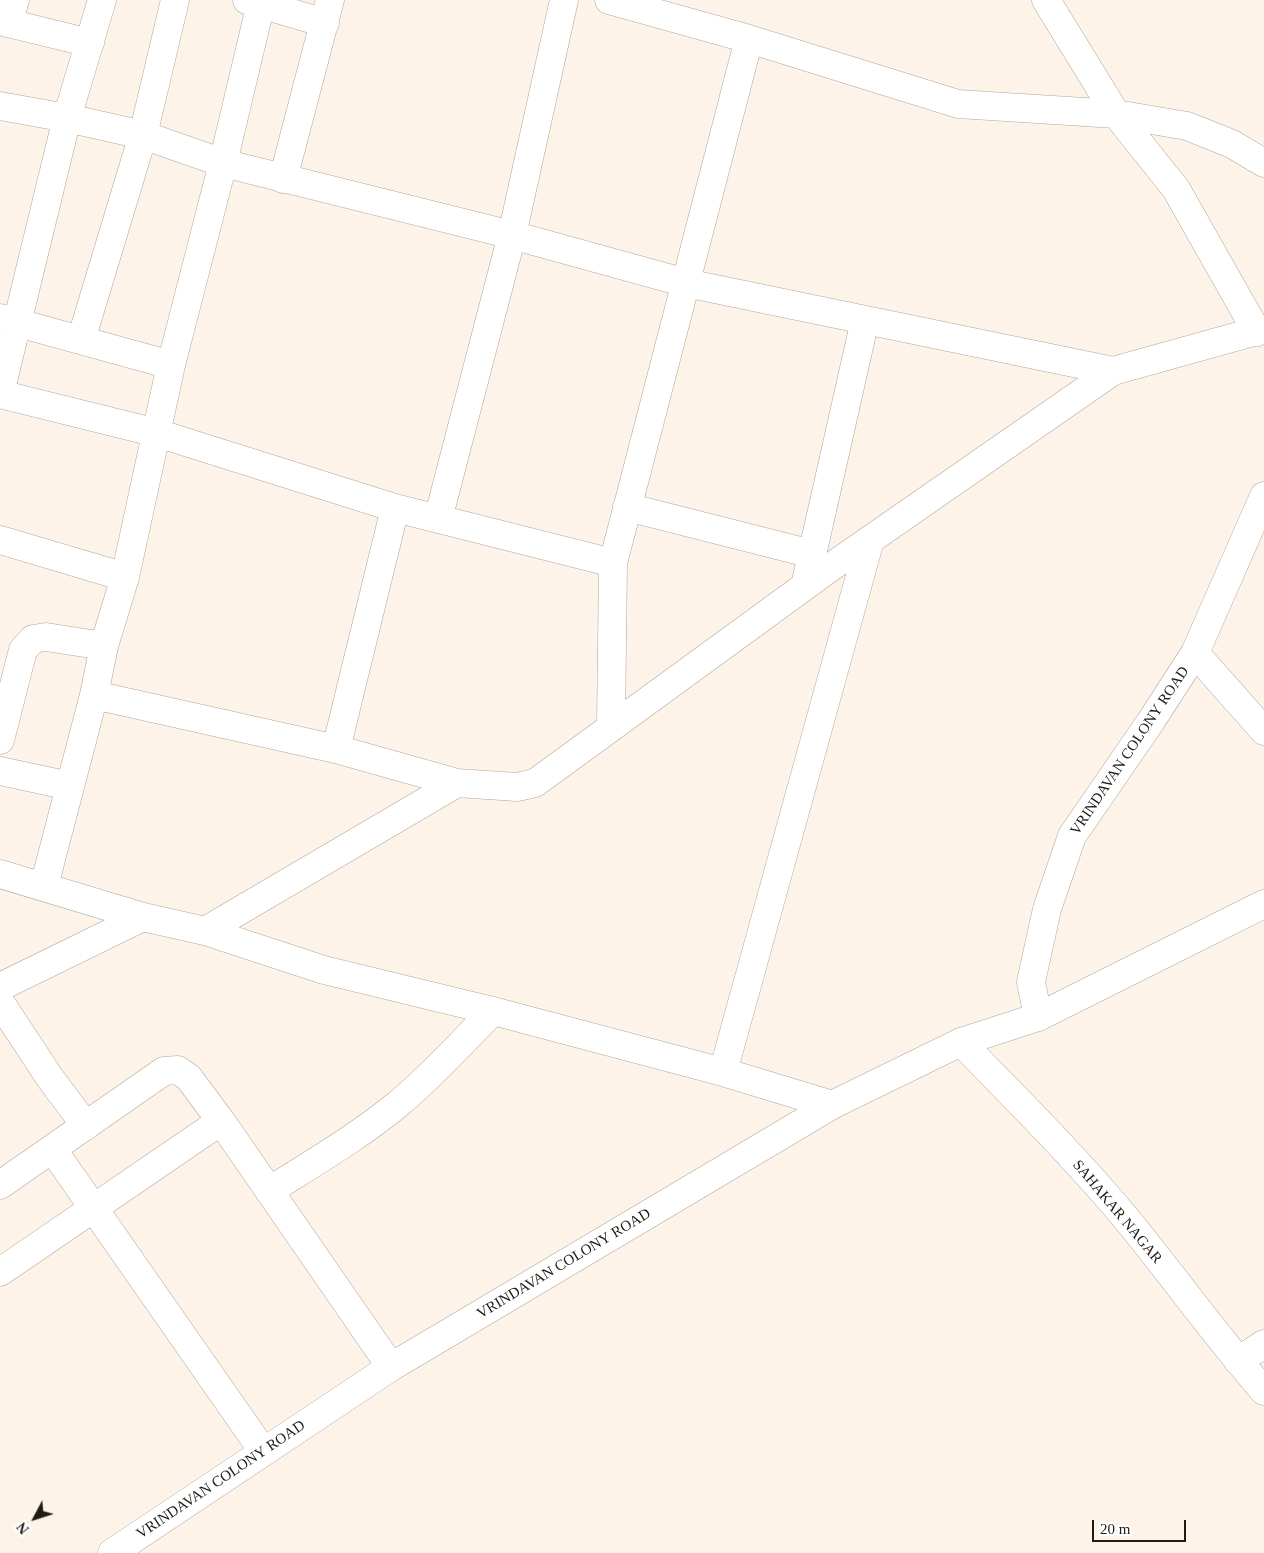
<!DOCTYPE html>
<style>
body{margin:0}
#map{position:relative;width:1264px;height:1553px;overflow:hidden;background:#fdf3e9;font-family:"Times New Roman",serif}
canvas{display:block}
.north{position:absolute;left:10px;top:1493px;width:50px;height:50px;-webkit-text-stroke:4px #fff;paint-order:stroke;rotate:230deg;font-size:14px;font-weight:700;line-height:20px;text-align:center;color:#1f1b16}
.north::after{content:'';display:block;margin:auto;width:18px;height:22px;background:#1f1b16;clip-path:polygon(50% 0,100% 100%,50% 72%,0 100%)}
.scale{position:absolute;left:1092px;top:1520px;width:94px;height:22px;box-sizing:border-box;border:2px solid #1f1b16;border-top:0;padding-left:6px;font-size:15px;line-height:18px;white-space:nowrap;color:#1f1b16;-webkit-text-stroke:4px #fff;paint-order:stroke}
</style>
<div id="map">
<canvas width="1264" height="1553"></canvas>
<div class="north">N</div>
<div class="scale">20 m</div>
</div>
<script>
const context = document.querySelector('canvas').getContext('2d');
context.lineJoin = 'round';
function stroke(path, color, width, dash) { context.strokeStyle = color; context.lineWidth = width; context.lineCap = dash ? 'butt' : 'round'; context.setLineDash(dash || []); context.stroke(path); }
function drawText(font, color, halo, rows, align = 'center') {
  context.font = font + ' "Times New Roman",serif'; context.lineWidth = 4; context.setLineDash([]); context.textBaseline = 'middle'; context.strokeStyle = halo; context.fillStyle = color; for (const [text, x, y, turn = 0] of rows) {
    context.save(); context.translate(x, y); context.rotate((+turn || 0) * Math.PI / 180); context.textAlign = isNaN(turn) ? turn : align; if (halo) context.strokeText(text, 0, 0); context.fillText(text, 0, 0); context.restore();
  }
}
const street = new Path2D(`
 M247 0 325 23
 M609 0 749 39 958 104 1116 114 1176 189 1257 332
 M1046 0 1116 114 1187 126 1232 144 1264 163
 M0 21 90 43
 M8 23 15 0
 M0 106 67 118 143 135 223 163 512 235 686 283 1113 371
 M283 179 330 0
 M0 318 171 365
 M81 340 143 135 175 0
 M0 393 67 118 102 0
 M0 394 157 433 395 508 613 563 749 39
 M627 507 812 554
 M438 519 512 235 564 0
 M0 540 125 577
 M805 586 865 320
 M1195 653 1264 731
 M94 695 336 749 457 783
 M611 726 613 563
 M0 740 23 650 33 639 46 637 104 646
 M336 749 395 508
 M0 771 70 786
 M0 874 143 917 205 931 324 970 493 1011 723 1072 832 1105
 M44 886 94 695 104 646 125 577 171 365 223 163 261 3
 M205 931 457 783 517 787 535 783 838 562 1113 371 1264 329
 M0 987 143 917
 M0 1002 50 1078 86 1126
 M1038 1017 1031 982 1047 909 1072 836 1151 721 1195 653 1264 496
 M961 1042C1016 1099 1073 1155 1124 1216 1172 1274 1215 1335 1264 1391
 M723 1072 870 540
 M53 1150 263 1451
 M0 1185 164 1071 178 1070 189 1078 221 1121 391 1367
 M269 1191C313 1163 358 1137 398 1104 432 1076 462 1042 493 1011
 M0 1272 221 1121
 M1238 1361 1264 1344`);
const secondary = new Path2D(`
 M112 1553 391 1367 832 1105 961 1042 1038 1017 1264 904`);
const streetNames = [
 ["VRINDAVAN COLONY ROAD",1130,751,-56],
 ["SAHAKAR NAGAR",1117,1212,50],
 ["VRINDAVAN COLONY ROAD",564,1264,-31],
 ["VRINDAVAN COLONY ROAD",221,1480,-34]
];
stroke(street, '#b2a69a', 29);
stroke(secondary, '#b2a69a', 29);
stroke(street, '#fff', 28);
stroke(secondary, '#fff', 28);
drawText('15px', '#1f1b16', '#fff', streetNames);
</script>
